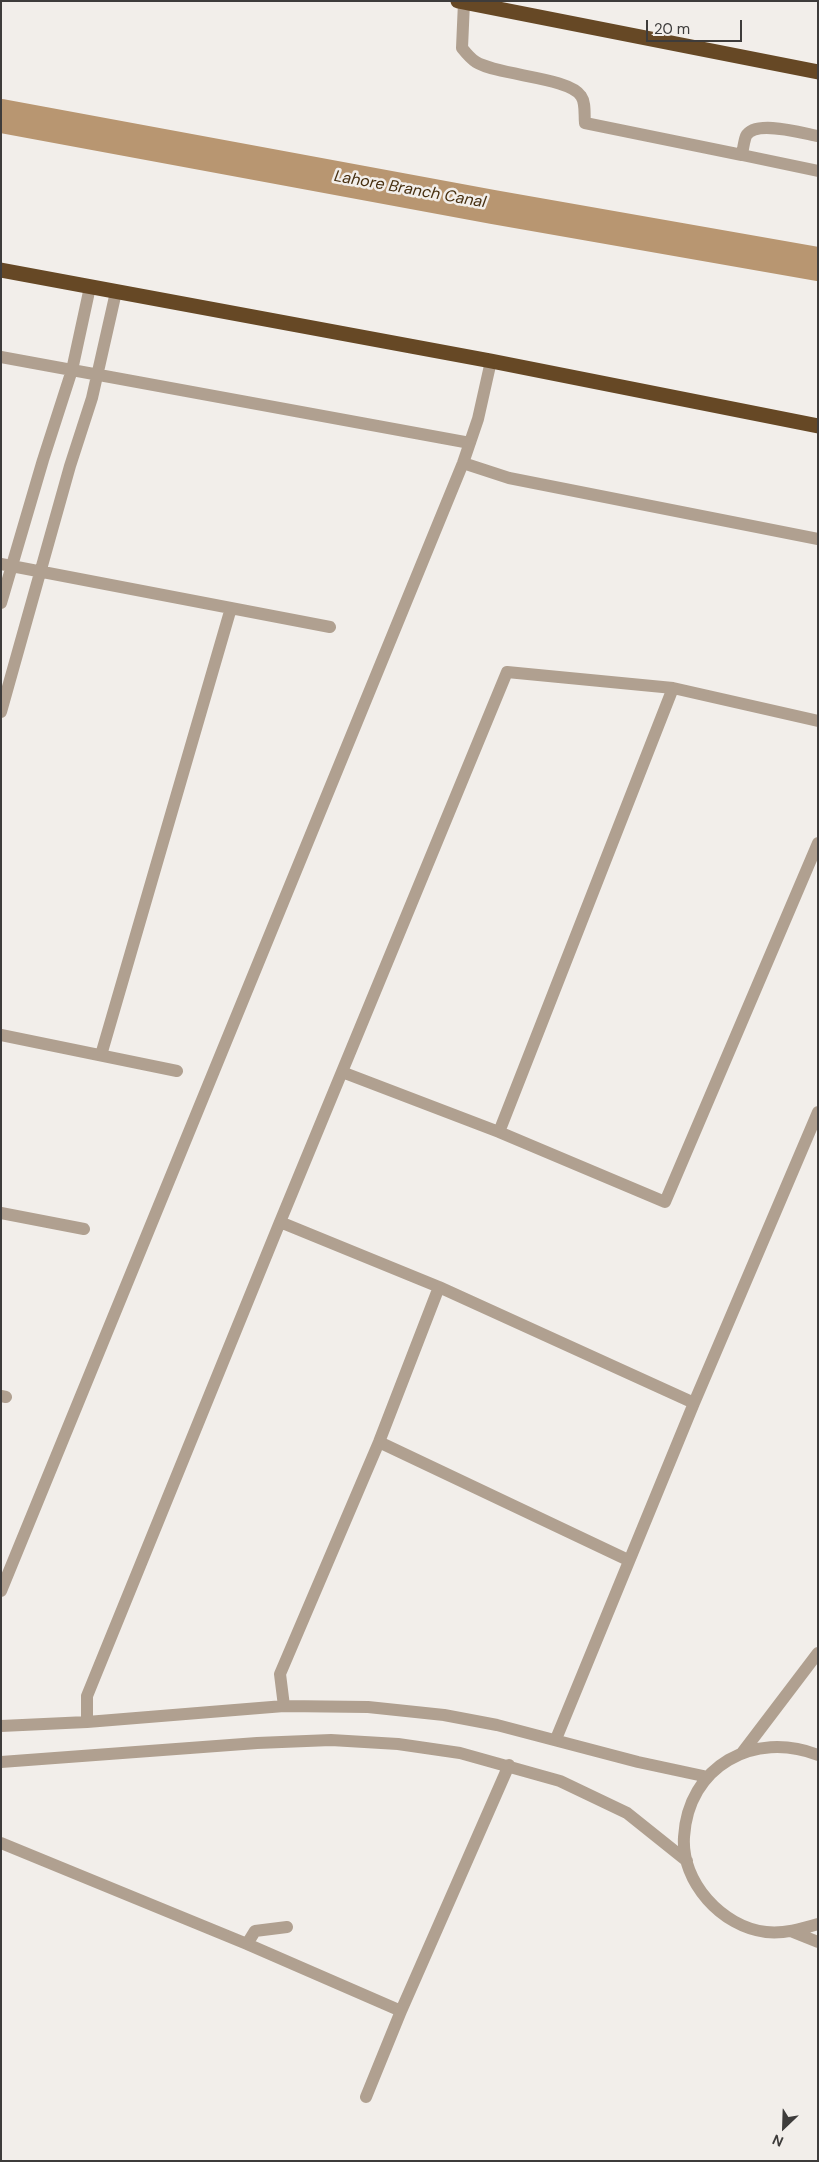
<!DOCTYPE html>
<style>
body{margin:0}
#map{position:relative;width:819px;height:2162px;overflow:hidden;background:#f2eeea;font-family:"DM Sans",sans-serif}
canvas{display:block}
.frame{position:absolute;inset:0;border:2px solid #3e3c3b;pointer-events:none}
.north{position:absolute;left:759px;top:2102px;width:50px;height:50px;-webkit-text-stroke:4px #f2eeea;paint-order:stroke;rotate:204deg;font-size:14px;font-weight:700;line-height:20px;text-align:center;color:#3e3c3b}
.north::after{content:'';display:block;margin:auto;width:18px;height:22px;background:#3e3c3b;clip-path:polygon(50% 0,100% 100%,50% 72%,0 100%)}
.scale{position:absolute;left:646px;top:20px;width:96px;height:22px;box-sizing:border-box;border:2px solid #3e3c3b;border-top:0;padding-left:6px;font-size:15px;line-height:18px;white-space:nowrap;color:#3e3c3b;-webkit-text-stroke:4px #f2eeea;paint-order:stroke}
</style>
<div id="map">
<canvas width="819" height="2162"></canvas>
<div class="frame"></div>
<div class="north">N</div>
<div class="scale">20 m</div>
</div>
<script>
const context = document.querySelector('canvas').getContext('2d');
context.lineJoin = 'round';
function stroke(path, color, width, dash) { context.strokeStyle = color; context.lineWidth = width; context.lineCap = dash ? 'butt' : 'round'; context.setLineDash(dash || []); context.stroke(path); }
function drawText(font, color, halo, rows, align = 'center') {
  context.font = font + ' "DM Sans",sans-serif'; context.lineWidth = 5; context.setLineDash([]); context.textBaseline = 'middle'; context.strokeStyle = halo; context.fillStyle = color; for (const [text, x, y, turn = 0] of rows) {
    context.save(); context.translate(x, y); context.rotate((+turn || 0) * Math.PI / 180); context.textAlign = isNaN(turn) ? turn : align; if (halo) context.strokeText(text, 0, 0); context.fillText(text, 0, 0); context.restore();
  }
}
const canal = new Path2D(`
 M1 116 493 207 818 264`);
const minor = new Path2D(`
 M464 2 462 48C466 53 471 59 476 62 499 76 569 77 581 96 586 103 584 115 585 123L742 155C743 149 744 141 746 136 755 119 802 133 818 136
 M742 155 818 171
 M1 357 470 443
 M463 463 509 478 818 539
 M1 564 330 627
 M1 603 43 460 72 370 90 287
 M1 712 70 466 92 398 116 292
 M1 1035 177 1071
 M101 1055 231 608
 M342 1072 499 1132 665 1202 818 843
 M499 1132 673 688
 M1 1213 84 1229
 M280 1222 507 672 673 688 818 721
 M1 1396 6 1397
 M379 1442 628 1560
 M1 1591 463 463 478 419 491 361
 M284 1706 280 1674 379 1442 439 1287
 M87 1722V1696L280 1222 439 1287 694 1403
 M1 1726 87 1722 284 1706 368 1707 444 1715 497 1725 638 1762 708 1777
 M556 1739 694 1403 818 1112
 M742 1753 818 1653
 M818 1755C754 1730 688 1766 684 1837 681 1882 722 1927 766 1932 784 1934 801 1929 818 1924
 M1 1762 257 1743 331 1740 398 1744 460 1753 560 1781 627 1813 687 1861
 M1 1843 247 1944 255 1931 287 1927
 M793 1932 818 1942
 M247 1944 401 2011
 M366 2097 401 2011 509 1765`);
const highway = new Path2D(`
 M458 1 818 72
 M1 270 491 361 818 426`);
const waterNames = [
 ["Lahore Branch Canal",410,190,10]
];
stroke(canal, '#b89671', 34);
stroke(minor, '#b0a090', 12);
stroke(highway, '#664825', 15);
drawText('italic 16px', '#472f10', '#f2eeea', waterNames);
</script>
